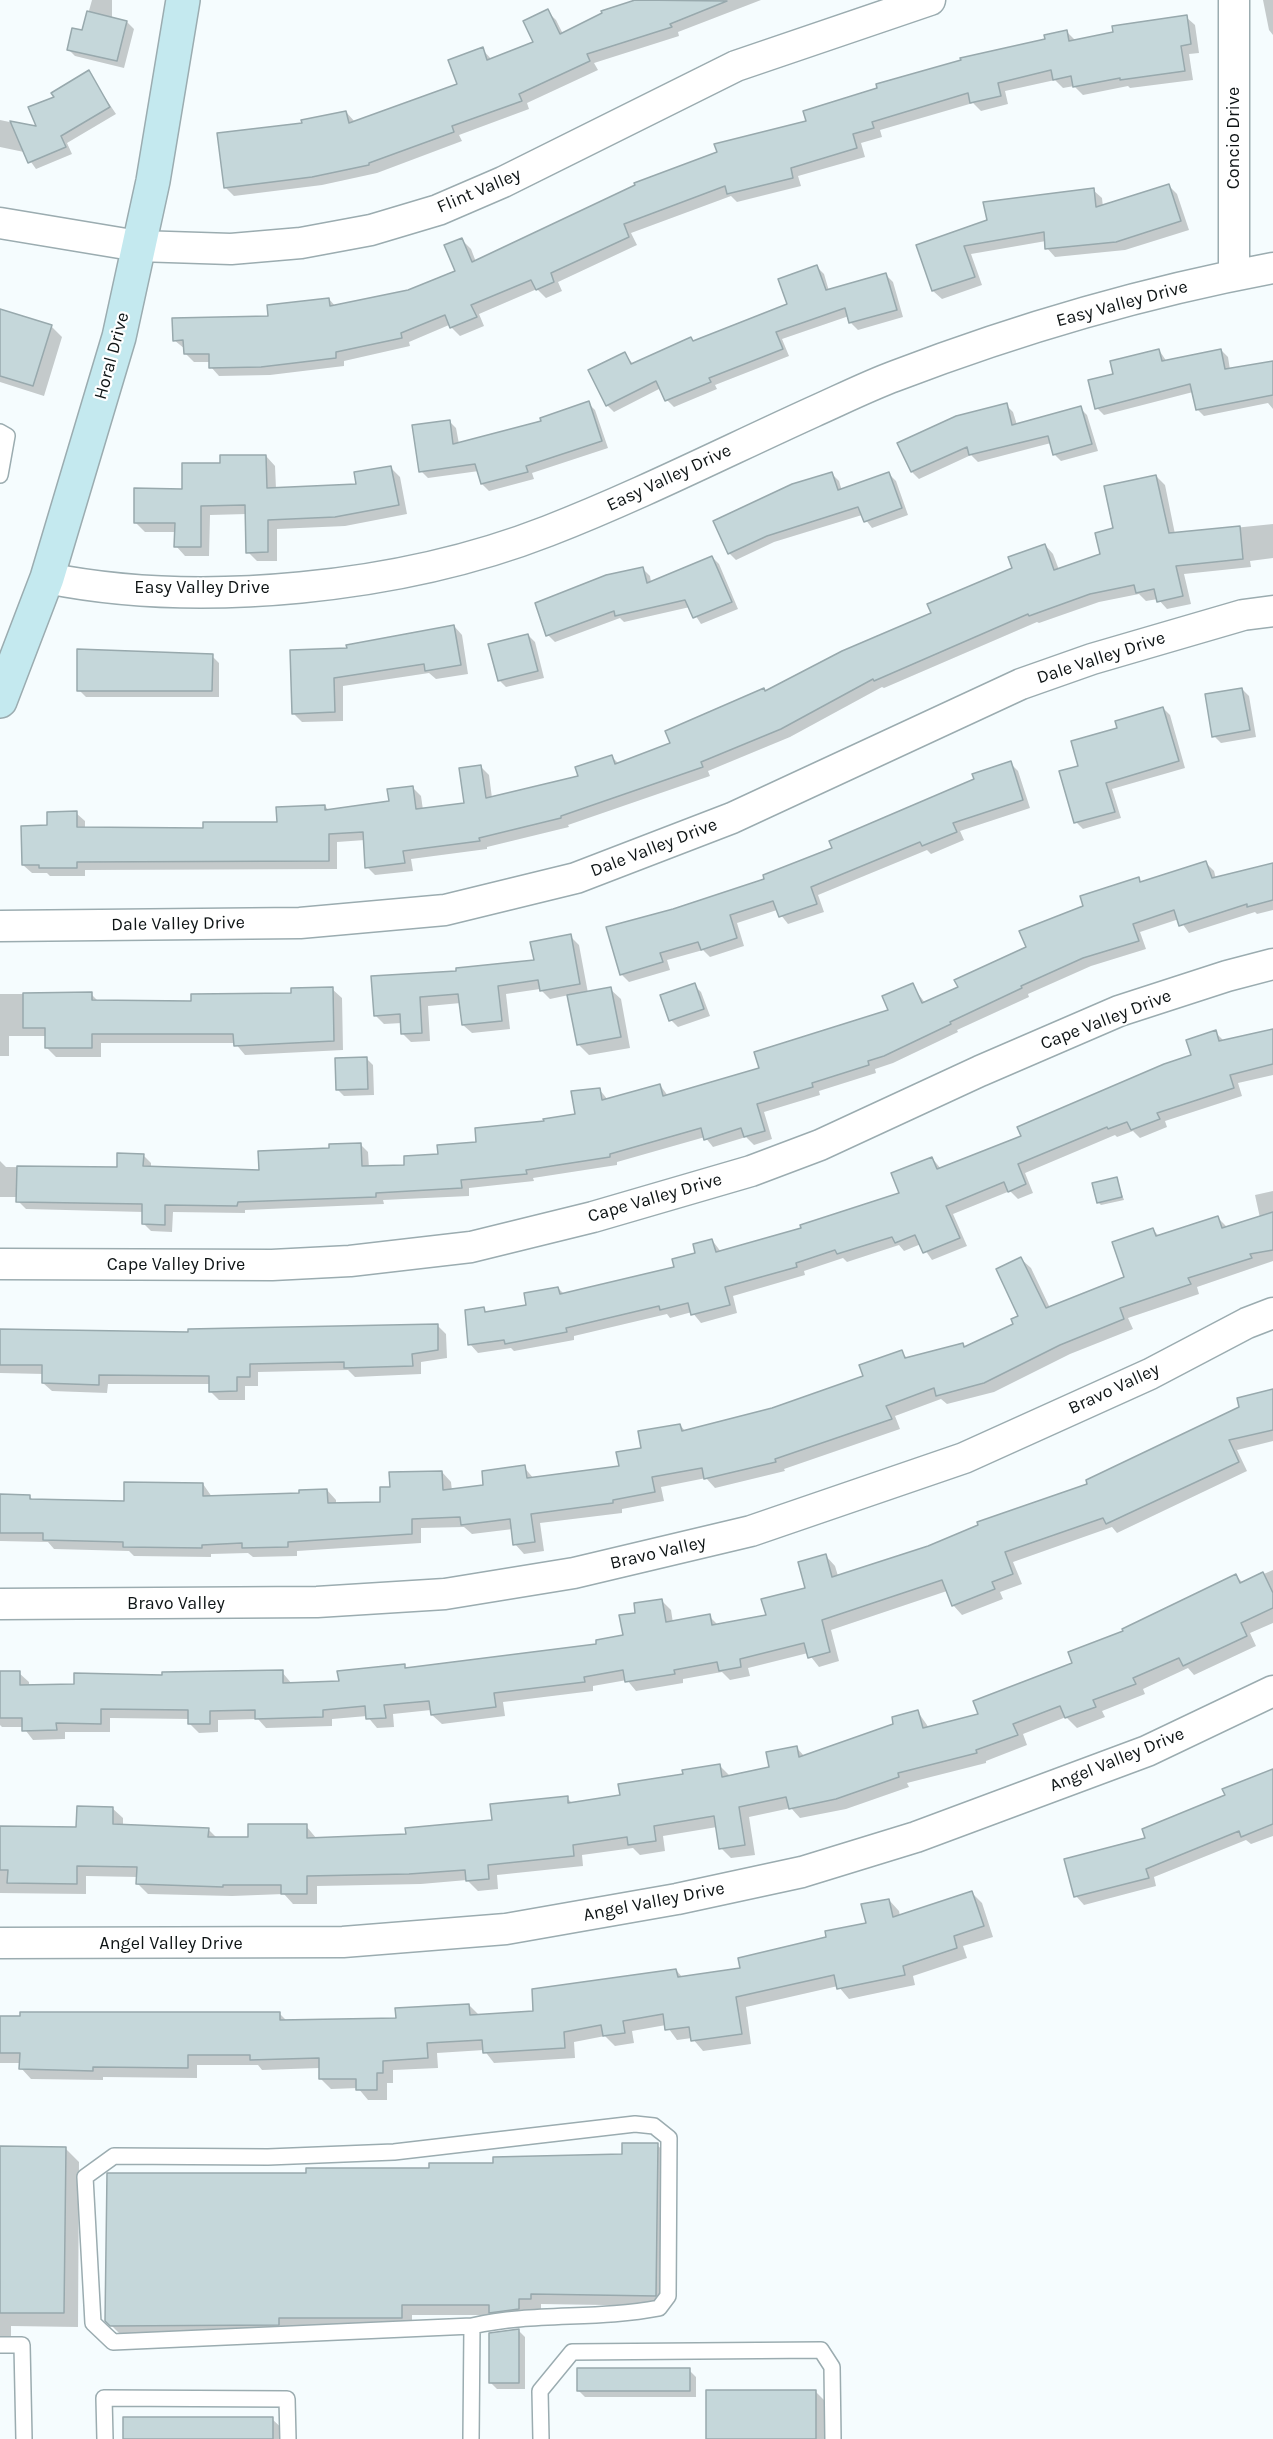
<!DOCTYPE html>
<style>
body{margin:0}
canvas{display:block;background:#f5fcfe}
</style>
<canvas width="1273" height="2439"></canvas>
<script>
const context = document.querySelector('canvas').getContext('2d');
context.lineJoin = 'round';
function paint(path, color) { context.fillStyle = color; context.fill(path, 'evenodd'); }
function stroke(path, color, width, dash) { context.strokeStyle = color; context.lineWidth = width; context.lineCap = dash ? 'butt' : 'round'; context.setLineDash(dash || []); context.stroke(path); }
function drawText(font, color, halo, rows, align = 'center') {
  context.font = font + ' Karla,sans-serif'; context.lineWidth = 4.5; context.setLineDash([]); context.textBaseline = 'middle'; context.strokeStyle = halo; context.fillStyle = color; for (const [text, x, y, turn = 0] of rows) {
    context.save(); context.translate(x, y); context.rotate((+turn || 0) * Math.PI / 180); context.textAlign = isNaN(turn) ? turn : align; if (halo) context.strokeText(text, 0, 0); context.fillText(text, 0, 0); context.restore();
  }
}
const shadow = new Path2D(`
 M92 0H112V18L127 22 134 29 124 68 75 56 68 49 83 32Z
 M640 0H761L678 32 679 36 594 63 598 70 527 103 529 109 459 135 462 141 377 173 322 185 234 196 225 187 303 124 346 112 355 122 459 84 482 49 492 60 535 43 547 11 556 20 563 34 604 14 603 12Z
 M1263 0H1273V35L1269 30Z
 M1186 17 1195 25 1199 53 1189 54 1193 80 1130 88 1128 86 1083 95 1074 86 1063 88 1055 80 1005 91 1008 104 981 111 973 103 880 130 882 137 861 143 865 157 798 176 801 186 737 202 731 196 631 233 637 245 558 282 562 291 546 298 537 289 479 314 484 326 460 336 449 325 409 342 410 346 344 361V366L270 375 219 376 211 367 210 362H194L185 353V349L174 340 270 317 329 299 336 307 408 291 456 271 462 240 471 249 476 262 808 122 1067 32 1076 41Z
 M88 72 116 114 67 143 72 154 36 169 24 152 0 147V120L38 128 56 98Z
 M1169 186 1177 194 1189 230 1125 250 1055 257 1047 248 1046 241 971 254 982 285 942 299 933 291 917 246 1093 190 1102 198 1103 207Z
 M817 267 824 274 829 291 886 275 893 282 903 317 858 330 851 323 849 316 782 339 789 356 715 385 717 389 674 407 667 400 661 388 614 412 607 405 625 354 633 364 789 305Z
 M0 311 51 326 62 337 44 396 0 382Z
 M1159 350 1167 362 1221 350 1228 357 1230 370 1273 363V409L1268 403 1204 416 1197 409 1193 392 1104 415 1097 408 1115 375Z
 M588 403 595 410 608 448 532 473 534 479 489 491 482 484 479 471 428 478 421 471 449 421 456 428 459 444 543 422Z
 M1006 405 1013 412 1017 425 1080 408 1087 415 1098 451 1061 461 1054 454 1051 443 978 462 971 455 919 479 912 472 899 444Z
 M266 456 275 466 276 489 358 486 390 467 400 477 407 514 345 526 277 529V561H257L248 552 247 514 210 515 209 556H185L176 546V532H145L135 522 222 464Z
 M832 474 839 481 842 491 889 474 896 481 908 515 872 528 862 515 774 542 736 560 729 553Z
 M1156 476 1165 485 1175 534 1273 524V558L1250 561 1251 567 1184 574 1191 604 1167 609 1158 599 1146 601 1139 594 1099 602 1039 623 1037 622 884 688 882 687 790 737 708 771 710 776 568 825 569 827 487 847V849L411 859 413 871 375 875 367 867 365 840 337 842V869L85 870V876H50L47 873H32L23 865 49 827 76 813 85 821V828L204 830 279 824 325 806 329 811 390 803 413 788 421 796 423 810 466 804 481 767 489 775 492 798 580 777 612 757 619 764 672 743 766 692 933 614 1014 569 1045 545 1053 554 1059 570 1101 555 1115 529Z
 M712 557 719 564 738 609 701 624 690 607 624 622 620 618 555 642 548 635 643 569 650 576 651 582Z
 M454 626 462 635 468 674 436 679 429 673 343 686V721L302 722 293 713 349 650Z
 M528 635 535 642 544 678 506 687 499 680Z
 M212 656 219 663V697H86L79 690Z
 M1242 689 1249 696 1256 737 1221 743 1214 736Z
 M1163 708 1170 715 1185 768 1112 789 1121 818 1083 829 1076 822 1080 767 1119 729Z
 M1010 763 1018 771 1030 808 960 831 964 840 931 854 927 850 818 895 824 912 788 924 777 910 737 923 744 946 710 957 703 950 667 960 670 970 629 982 621 974 674 911 766 880Z
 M1206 863 1214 871 1216 879 1273 864V910L1257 914 1255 912 1189 933 1179 919 1140 932 1146 949 1091 966 1028 994 1029 997 957 1030 958 1032 893 1063 875 1069 876 1073 819 1091 820 1095 764 1112 772 1139 754 1145 746 1137 713 1147 705 1137 617 1162V1165L533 1178 534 1181 469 1188V1196L383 1200 384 1204 245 1210V1213L173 1212 172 1232 151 1231 143 1223 144 1212 26 1209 18 1201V1197H0V1161L6 1167 118 1168 143 1155 151 1163V1168L261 1171 331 1149 360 1144 368 1152 369 1168 406 1166 576 1115 599 1089 608 1100 660 1085 668 1096 761 1069 891 1011 912 985 925 1003 960 988 1028 948 1085 906 1138 878 1142 883Z
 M570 936 579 945 588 993 610 989 621 999 630 1048 589 1055 579 1045 569 995 550 999 540 989 506 994 510 1029 472 1033 463 1025 461 1003 428 1006 430 1041 411 1042 402 1033V1023L384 1024 375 1015 458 972 535 961Z
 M694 985 701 992 710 1016 678 1027 671 1020Z
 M332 989 342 998 343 1050 245 1055 235 1043H101V1057H56L47 1048 46 1036H9V1056H0V994H91L99 1002 192 1003 293 995Z
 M1273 1029V1075L1238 1083 1242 1096 1165 1121 1167 1127 1140 1138 1133 1131 1117 1137 1115 1135 1025 1173 1033 1193 1018 1199 1010 1191 953 1214 967 1246 932 1260 921 1244 904 1251 899 1245 847 1262 843 1258 804 1271 805 1275 733 1296 737 1313 701 1323 692 1312 670 1318 667 1314 574 1336V1340L514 1351 511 1348 478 1353 470 1344 483 1309 488 1313 528 1306 558 1288 564 1294 676 1268 697 1254 712 1240 721 1252 803 1229 901 1194 932 1158 941 1169 1023 1137 1193 1056 1215 1032 1224 1041Z
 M366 1058 373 1065 374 1095 344 1096 337 1089Z
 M1116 1178 1124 1200 1101 1205 1098 1202Z
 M1273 1191V1261L1197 1287 1199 1294 1128 1318 1133 1329 1070 1354 994 1392 947 1404 941 1399 895 1416 900 1429 784 1469 785 1471 715 1488 706 1478 661 1487 664 1501 622 1509V1513L540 1523 544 1551 524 1554 515 1544 513 1529 472 1534 464 1527 421 1528V1543L297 1551V1556L253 1557 248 1553 211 1554V1557L134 1556 129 1551 54 1549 48 1542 0 1541V1496H29L34 1501 125 1503 203 1484 212 1497 301 1495 327 1490 336 1500V1504L382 1503 391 1488 442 1472 451 1482 452 1491 485 1486 524 1467 534 1479 621 1468 642 1449 680 1425 686 1432 773 1410 865 1377 901 1352 908 1359 962 1344 966 1348 1015 1325 1020 1316 1021 1259 1031 1268 1050 1308 1126 1278 1153 1230 1159 1236 1218 1218 1228 1228 1260 1218 1255 1195Z
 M437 1325 446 1334 447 1358 421 1362V1374L355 1377 348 1370 258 1372V1386H245V1400H219L210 1391V1384H108L107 1393 52 1391 43 1383 44 1374 0 1373V1330L189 1333Z
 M1273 1391V1441L1237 1450 1247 1471 1117 1533 1112 1527 1013 1562 1022 1584 1000 1592 1003 1599 962 1615 953 1605 947 1591 831 1630 839 1661 819 1667 808 1653 748 1668 750 1676 730 1680 722 1672 683 1679V1683L636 1691 627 1680 593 1686V1691L503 1702 505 1716 442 1724 432 1715 431 1710 393 1714 394 1727 377 1728 367 1716 332 1719V1726L266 1728 258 1719 218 1720V1732L199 1733 189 1723V1719L110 1718V1732H65V1739L33 1740 23 1727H2L0 1725V1673H19L29 1682V1686H75L164 1676 282 1672 292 1684 340 1683 404 1666 407 1669 598 1645 624 1636 637 1614 661 1600 671 1610 673 1623 709 1616 718 1625 767 1616 807 1589 826 1556 835 1566 838 1576 929 1547 1089 1485Z
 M1273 1570V1623L1250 1633 1256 1646 1194 1675 1188 1668 1143 1689 1145 1694 1102 1711 1105 1717 1077 1728 1066 1717 1023 1734 1027 1745 986 1761V1763L907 1783 909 1787 846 1809 800 1818 791 1808 749 1817 755 1855 731 1858 721 1848 717 1827 663 1836 665 1851 640 1855 633 1848 582 1855 583 1866 497 1875 498 1889 478 1891 467 1880 421 1884 317 1886V1904H293L284 1894 232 1896 148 1894 138 1884V1877L86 1876V1894L0 1893V1827L78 1828 112 1808 123 1818V1826L208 1829 217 1838H250L306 1826 317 1839 407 1836 494 1821 567 1798 573 1804 622 1796 720 1766 731 1777 771 1769 796 1747 805 1757 895 1725 918 1712 929 1728 980 1715 1074 1663 1125 1632 1236 1576 1243 1583Z
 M1273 1771V1836L1251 1844 1246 1840 1154 1877 1156 1886 1084 1905 1076 1896 1147 1839Z
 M972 1893 982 1903 993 1937 963 1946 967 1958 913 1976 915 1985 849 1999 838 1986 746 2007 751 2044 703 2051 692 2038 677 2040 666 2025 632 2031 634 2043 615 2046 605 2036 574 2042 575 2058 494 2063 484 2050 437 2053 438 2068 393 2070V2083H387V2100H368L358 2088 331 2089 321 2079 320 2068 262 2070 258 2065H197V2078L103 2077V2080L31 2079 21 2068V2063H0V2017L279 2013 288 2022 397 2019 469 2005 480 2016 535 2012 676 1970 683 1978 742 1969 867 1924 889 1900 899 1911 900 1916Z
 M657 2145 668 2155 666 2306 541 2304V2309H529V2320L493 2315H412V2328L122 2336 107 2321 307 2174 430 2169 623 2155Z
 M0 2148H65L79 2162 78 2327 11 2326V2338H0Z
 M518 2330 525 2337V2389H497L490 2382Z
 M689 2370 696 2377V2397H585L578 2390Z
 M815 2391 830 2406V2439H707Z
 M272 2419 287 2433V2439H125Z`);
const building = new Path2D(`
 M635 0 727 1 670 24 672 27 587 54 590 61 519 94 522 101 452 126 454 132 369 163V165L312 177 224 188 217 133 302 123 301 120 346 111 349 123 457 84 448 60 483 47 487 60 533 42 523 21 548 9 560 34 602 13 601 11Z
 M87 11 127 21 117 61 67 50 72 28 82 30Z
 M1187 15 1191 44 1181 46 1185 71 1120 80V78L1073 87 1071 76 1053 80 1051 70 998 83 1001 96 970 103 968 93 872 122 874 128 853 134 857 148 791 168 793 178 727 194 725 186 624 224 629 237 551 273 554 282 536 290 531 280 471 305 477 317 450 328 445 315 401 333 402 338 336 352V358L261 367 209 368V354H184L183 340 173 341 172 318 268 316 267 305 329 298 330 306 408 290 455 271 444 245 462 238 472 262 635 185 634 183 717 152 714 144 806 121 803 111 877 88 876 84 961 60 960 58 1045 39 1044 35 1067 30 1069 41 1113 32 1112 26Z
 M89 70 110 107 61 136 66 147 28 163 10 121 36 126 28 107 54 97 51 93Z
 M1169 184 1181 221 1116 242 1045 249 1044 232 964 246 975 277 932 291 916 245 987 220 983 202 1094 188 1096 207Z
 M817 265 826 290 886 273 897 310 849 323 845 308 776 332 783 349 709 378 711 382 665 401 656 381 606 406 588 370 625 352 631 364 691 337 693 341 787 304 778 279Z
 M0 309 52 325 33 386 0 376Z
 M1159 349 1162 361 1221 349 1225 369 1273 361V395L1196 410 1190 384 1095 409 1088 380 1113 374 1110 361Z
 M589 401 602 441 526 466 528 472 481 484 475 464 419 472 412 425 450 420 453 444 541 421 540 418Z
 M1007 403 1012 425 1081 406 1092 444 1053 455 1048 436 969 455 967 447 911 472 897 443 956 416Z
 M220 455H266L267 488 356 484 354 472 391 466 399 505 335 517 268 520V552L246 553 245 505 201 506V547H174L175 523H134V488L182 489V463H220Z
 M832 472 838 490 889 472 902 508 864 522 858 507 767 536 728 554 713 521 792 484Z
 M1156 475 1169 533 1240 526 1243 559 1176 566 1183 596 1157 602 1154 589 1136 593 1134 585 1090 594 1029 616 1028 614 874 681 873 679 781 729 701 762 703 767 561 816V818L479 838 480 841 403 851 405 863 365 868 363 832 329 834V861L77 862V868H39V865H22L21 826 47 825V812L77 811V827L203 828V822H277L276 807 325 805V810L389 801 387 789 413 786 416 809 464 803 459 768 481 765 486 798 578 776 575 767 612 755 615 764 670 743 665 731 764 688 765 691 842 651 931 613 927 604 1012 568 1008 557 1045 544 1054 570 1100 554 1095 533 1113 528 1104 486Z
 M712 556 732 602 693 618 685 600 615 616 614 611 546 636 535 603 606 575 643 567 647 583Z
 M454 625 461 665 425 671 424 664 334 678 335 712 292 714 290 650 347 648 346 645Z
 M528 634 538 671 498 681 488 644Z
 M77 649 213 654 212 691H77Z
 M1242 688 1250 730 1212 737 1205 694Z
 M1163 707 1179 761 1106 783 1115 812 1074 823 1059 771 1078 766 1071 741 1117 728 1115 721Z
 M1011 761 1023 800 953 823 957 832 922 846 920 842 811 887 817 904 779 917 773 901 730 915 737 938 701 950 698 942 660 953 663 962 620 975 606 927 673 909 764 879 763 875 832 848 829 841 974 779 972 774Z
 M1206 861 1212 878 1273 863V900L1247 907V904L1179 926 1174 910 1133 924 1139 941 1083 958 1021 986 1022 988 950 1022 951 1024 884 1056 868 1061 869 1065 812 1083 813 1087 757 1104 765 1131 744 1137 741 1128 704 1140 701 1128 610 1154V1157L526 1170 527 1174 461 1180 462 1188 376 1193V1197L238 1202 237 1206 165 1205V1225L142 1224V1204L16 1202 17 1166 117 1167V1153L144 1154 143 1166 259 1170 258 1151 329 1148V1144L361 1143 362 1166 404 1165V1156L438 1154 437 1145 476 1142 475 1128 544 1121 543 1119 575 1114 571 1091 600 1088 602 1100 660 1084 663 1096 759 1068 754 1052 888 1010 882 996 913 983 922 1003 958 987 954 980 1026 947 1019 931 1083 906 1080 896 1139 877 1140 882Z
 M571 934 580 984 540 991 538 980 498 986 502 1021 462 1025 458 994 420 997 422 1033 401 1034 400 1014 374 1016 371 976 456 971V968L534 960 530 942Z
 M695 983 704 1009 669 1021 660 995Z
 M333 987 334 1041 234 1046 233 1034H92V1048H45V1028H23V993L92 992V1000L191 1001V994L291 993V988Z
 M611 987 621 1037 577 1045 567 995Z
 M1273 1029V1064L1230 1075 1234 1088 1157 1113 1160 1119 1131 1130 1127 1122 1108 1129 1107 1127 1018 1164 1026 1184 1008 1192 1004 1182 946 1206 960 1238 923 1253 915 1235 895 1243 892 1237 837 1254 835 1250 796 1263 797 1267 725 1287 730 1305 691 1315 688 1303 660 1310 659 1306 566 1328 567 1332 505 1344 504 1340 468 1345 465 1310 484 1307 485 1312 526 1305 524 1293 558 1287 560 1294 674 1267 672 1259 695 1253 693 1244 712 1239 716 1252 801 1228 800 1225 899 1193 891 1173 932 1157 937 1169 1021 1136 1017 1127 1164 1064 1191 1055 1186 1040 1216 1030 1219 1041Z
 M367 1057 368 1089 336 1090 335 1058Z
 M1117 1177 1122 1197 1097 1203 1092 1183Z
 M1273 1212V1250L1250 1254 1252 1258 1188 1278 1191 1284 1120 1308 1124 1319 1060 1345 984 1383 936 1396 934 1388 886 1406 892 1419 775 1459 776 1462 704 1479 702 1468 652 1477 655 1492 613 1500V1503L531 1514 535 1542 513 1545 510 1519 461 1525 460 1517 412 1519V1534L288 1542V1547L242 1548V1543L202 1545V1548L123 1547V1542L43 1540V1533H0V1494L30 1495V1499L124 1501V1482L203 1483V1496L299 1493V1490L327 1489 328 1503 380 1502V1487H390L389 1472 442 1471 443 1490 483 1485 482 1471 525 1465 527 1478 619 1466 616 1452 641 1448 638 1431 680 1424 682 1431 772 1408 863 1376 859 1365 902 1350 905 1358 963 1343 964 1347 1013 1324 1011 1319 1018 1316 996 1269 1021 1257 1046 1308 1124 1277 1112 1242 1153 1228 1156 1236 1218 1216 1222 1228Z
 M438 1324V1350L412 1354 413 1366 344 1368V1362L250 1364V1377H237V1391L209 1392V1376L99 1375V1385L42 1383V1365H0V1329L188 1332V1329Z
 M1273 1389V1430L1229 1440 1239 1462 1106 1524 1103 1518 1005 1552 1013 1574 992 1582 995 1589 952 1606 942 1580 822 1620 830 1652 808 1658 804 1643 740 1659 741 1667 719 1671 717 1662 674 1670 675 1674 625 1682 623 1670 584 1677 585 1682 494 1693 496 1707 431 1715 429 1701 384 1705 386 1718 366 1719 365 1706 323 1710V1717L255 1719V1710L210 1711V1724H188V1710L101 1709V1724L56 1723 57 1730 22 1731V1718H0V1671H20V1685L74 1684V1673L162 1675V1672L283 1670V1683L339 1681 337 1671 405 1664V1668L596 1644V1640L623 1635 619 1615 635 1613 634 1603 662 1599 666 1622 710 1614 712 1625 766 1615 761 1599 805 1588 798 1562 826 1554 832 1577 928 1546 978 1525 977 1522 1087 1484 1086 1480 1239 1407 1237 1398Z
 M1263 1572 1273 1593V1608L1241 1623 1247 1636 1183 1666 1179 1658 1133 1678 1136 1684 1093 1700 1096 1707 1065 1718 1060 1706 1013 1724 1018 1735 976 1750 977 1753 898 1773 899 1777 836 1799 789 1809 786 1797 739 1807 745 1845 719 1849 714 1816 654 1826 656 1841 628 1845 627 1837 573 1845 574 1856 488 1865 489 1879 466 1881 465 1870 409 1874 307 1876V1894H281V1885H223V1887L136 1884 137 1867 77 1866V1884L7 1883 8 1870H0V1826L76 1827 77 1806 113 1807V1824L209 1828 208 1837H248V1824H307V1838L406 1834 405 1828 492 1820 490 1804 568 1796V1803L620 1795 618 1784 683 1774 682 1770 720 1764 722 1777 769 1767 766 1752 797 1746 799 1757 893 1724 892 1717 918 1710 923 1728 978 1714 973 1701 1072 1663 1068 1652 1123 1631 1122 1629 1236 1574 1240 1583Z
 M1273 1769V1824L1241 1837 1239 1831 1146 1869 1149 1878 1074 1897 1064 1859 1145 1838 1142 1829 1225 1795 1222 1789Z
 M972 1891 984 1926 954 1936 957 1948 903 1966 905 1975 837 1989 834 1975 736 1997 742 2034 691 2041 689 2027 665 2030 663 2014 623 2021 625 2033 603 2036 601 2025 564 2032 565 2048 483 2053 482 2040 427 2043 428 2058 383 2061V2073H377V2090H356V2079H319V2058L250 2060V2055H188V2068L93 2067V2071L19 2069 20 2053H0V2016H20V2012H280V2020L396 2018 395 2008 469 2004 470 2015 533 2011 532 1989 676 1969 678 1977 740 1968 738 1958 826 1937 825 1931 866 1923 861 1904 889 1899 893 1917Z
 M622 2143H658L656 2296 531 2294V2299H519V2309L489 2313V2305H402V2318H279V2325L110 2326 105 2321 107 2173H306V2168H429V2163H493V2157L622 2154Z
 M0 2146 66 2147 64 2313H0Z
 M519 2329V2383H489V2333Z
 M577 2368H690V2391H577Z
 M706 2390H816V2439H706Z
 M123 2417H273V2439H123Z`);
const lane = new Path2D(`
 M0 432 7 436 0 475
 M635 2124 654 2126 669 2138 668 2296 659 2308C597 2320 533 2312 472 2326L113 2342 93 2323 85 2177 114 2156 268 2157 394 2152Z
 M0 2345H22L24 2439
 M105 2439 104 2398 287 2399 288 2439
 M471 2439 472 2326
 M541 2439 540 2391 572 2352 821 2350 832 2367 833 2439`);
const street = new Path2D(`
 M1234 0V275
 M0 223 138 246 231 249 301 243 371 230 438 210 503 182 736 66 930 0
 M47 578C201 609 402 588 548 531 638 496 725 452 813 412 840 400 868 386 895 376 1018 329 1144 292 1273 268
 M0 926 300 923 445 910 576 878 732 818 1021 684 1092 659 1243 615 1273 611
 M0 1264 272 1265 350 1261 471 1247 593 1217 751 1171 820 1145 980 1071 1119 1011 1227 976 1273 964
 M0 1604 317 1602 445 1594 574 1573 751 1531 964 1458 1150 1374 1247 1323 1273 1313
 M0 1943 343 1942 506 1929 677 1899 802 1872 916 1837 1147 1751 1273 1691`);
const secondary = new Path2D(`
 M0 701 47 578 119 337 153 181 183 0`);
const streetNames = [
 ["Concio Drive",1234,138,-90],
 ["Flint Valley",479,191,-23],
 ["Easy Valley Drive",1122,304,-15],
 ["Horal Drive",112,356,-75],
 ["Easy Valley Drive",669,478,-25],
 ["Easy Valley Drive",202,588],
 ["Dale Valley Drive",1101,658,-18],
 ["Dale Valley Drive",654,848,-21],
 ["Dale Valley Drive",178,924,-1],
 ["Cape Valley Drive",1106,1020,-21],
 ["Cape Valley Drive",655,1198,-16],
 ["Cape Valley Drive",176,1265],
 ["Bravo Valley",1114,1389,-25],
 ["Bravo Valley",658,1553,-13],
 ["Bravo Valley",176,1604],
 ["Angel Valley Drive",1117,1760,-22],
 ["Angel Valley Drive",654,1902,-11],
 ["Angel Valley Drive",171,1944]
];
paint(shadow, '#0003');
paint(building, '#c5d7da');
stroke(building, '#98a9ad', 1.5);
stroke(lane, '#9bacb0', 18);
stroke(street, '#9bacb0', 33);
stroke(secondary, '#9bacb0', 36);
stroke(lane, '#fff', 15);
stroke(street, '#fff', 30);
stroke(secondary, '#c4e9ef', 33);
drawText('18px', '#0e1415', '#fff', streetNames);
</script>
